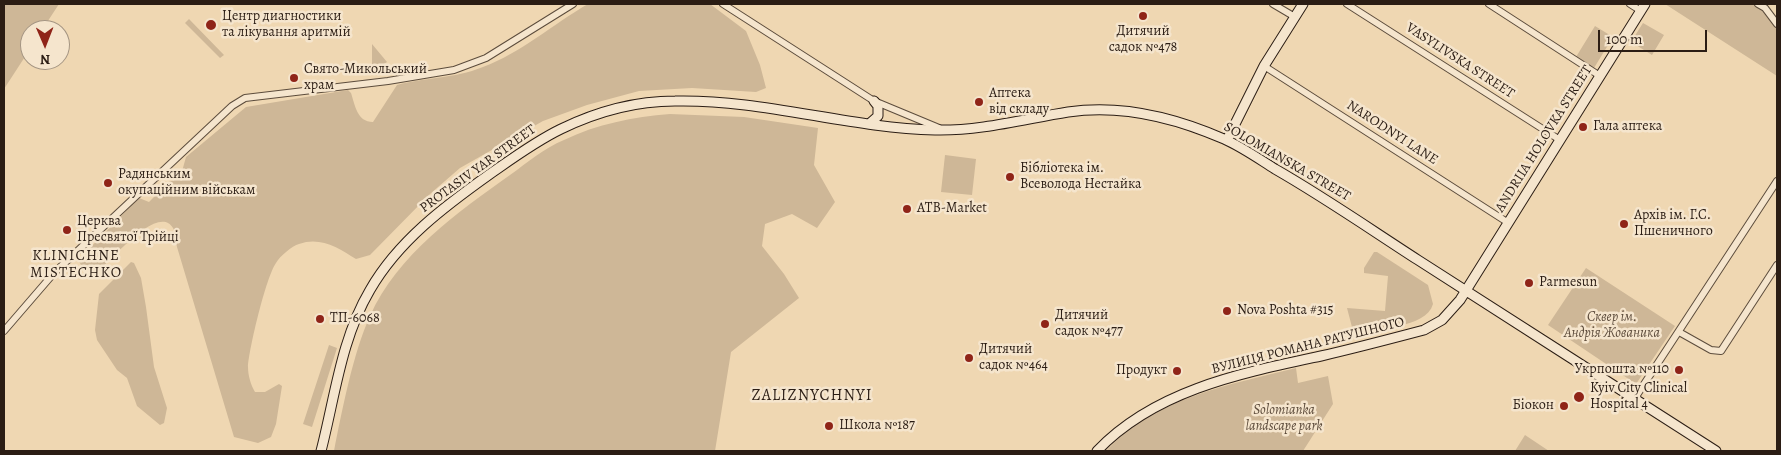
<!DOCTYPE html>
<meta charset="utf-8">
<style>
body{margin:0}
#map{position:relative;width:1781px;height:455px;overflow:hidden;background:#efd7b2;font-family:Alegreya,serif}
canvas{display:block}
.frame{position:absolute;inset:0;border:5px solid #2b1d14;pointer-events:none}
.north{position:absolute;left:20px;top:20px;width:50px;height:50px;box-sizing:border-box;background:#f5e5cd;border:1px solid #a49583;border-radius:50%;rotate:179deg;font-size:14px;font-weight:700;line-height:20px;text-align:center;color:#2b1d14}
.north::after{content:'';display:block;margin:auto;width:18px;height:22px;background:#8f2418;clip-path:polygon(50% 0,100% 100%,50% 72%,0 100%)}
.scale{position:absolute;left:1598px;top:30px;width:109px;height:22px;box-sizing:border-box;border:2px solid #2b1d14;border-top:0;padding-left:6px;font-size:15px;line-height:18px;white-space:nowrap;color:#2b1d14;-webkit-text-stroke:4px #f5e5cd;paint-order:stroke}
</style>
<div id="map">
<canvas width="1781" height="455"></canvas>
<div class="frame"></div>
<div class="north">N</div>
<div class="scale">100 m</div>
</div>
<script>
const context = document.querySelector('canvas').getContext('2d');
context.lineJoin = 'round';
function paint(path, color) { context.fillStyle = color; context.fill(path, 'evenodd'); }
function stroke(path, color, width, dash) { context.strokeStyle = color; context.lineWidth = width; context.lineCap = dash ? 'butt' : 'round'; context.setLineDash(dash || []); context.stroke(path); }
function drawText(font, color, halo, rows, align = 'center') {
  context.font = font + ' Alegreya,serif'; context.lineWidth = 5; context.setLineDash([]); context.textBaseline = 'middle'; context.strokeStyle = halo; context.fillStyle = color; for (const [text, x, y, turn = 0] of rows) {
    context.save(); context.translate(x, y); context.rotate((+turn || 0) * Math.PI / 180); context.textAlign = isNaN(turn) ? turn : align; if (halo) context.strokeText(text, 0, 0); context.fillText(text, 0, 0); context.restore();
  }
}
const green = new Path2D(`
 M4 4H59L42 30H30V49L4 89Z
 M588 4H710L746 31 760 65 766 88 756 92 692 88 639 91 587 105 543 121 460 168 430 194 370 255 356 259C339 248 320 236 299 244 292 246 280 256 276 263 266 277 249 349 248 367 248 376 251 385 255 392H265L279 384 282 386 276 424 271 437 258 443 234 437 177 247C176 242 176 233 173 228 157 201 105 269 91 277L88 276 78 260 139 198 149 202 170 181 177 179 181 175 186 157 246 107 348 90 351 93C355 105 357 122 373 122L397 85C426 77 453 79 483 67 521 53 553 24 588 4Z
 M1665 4H1755L1764 10 1777 27V76Z
 M189 19 224 55 220 58 185 23Z
 M1643 23 1664 35 1652 55 1631 42Z
 M1595 26 1613 37 1594 68 1576 57Z
 M372 44 387 62 372 72Z
 M670 114 744 117 818 128 814 165 835 202 817 228 792 214 765 224 762 246 784 274 799 298 731 352 715 451H334C342 411 353 353 370 316 397 255 458 212 510 175 527 163 544 148 564 140 597 124 633 117 670 114Z
 M945 155 976 159 972 195 941 192Z
 M1374 252H1377L1428 285 1433 304C1426 329 1375 328 1353 331L1347 308 1385 311 1388 276 1364 273V268Z
 M131 262 134 263 141 278 146 307 154 367 167 408 164 423 160 425 137 406 127 378 117 370 97 340 95 330 99 294Z
 M1586 268 1675 326 1636 384 1548 325Z
 M329 345 337 348 312 427 303 424Z
 M1296 368 1298 383 1328 376 1333 404 1303 451H1106C1152 399 1231 384 1296 368Z
 M1525 435 1549 451H1515Z`);
const street = new Path2D(`
 M723 4 874 101 939 128
 M1273 4 1295 17
 M1347 4 1560 140
 M1489 4 1600 76
 M1630 4 1641 11
 M1758 4 1765 8 1777 24
 M1264 66 1507 222
 M4 331 54 273 232 106 245 98 388 81 454 70 486 58 573 4
 M1679 332 1711 350 1721 351 1777 265
 M1635 398 1777 181`);
const secondary = new Path2D(`
 M869 124 878 116V106L874 101
 M1227 140 1264 66 1303 4
 M321 451C335 397 341 339 370 290 398 241 445 206 490 174 513 158 536 141 561 129 596 112 636 101 675 101 763 99 848 128 935 130 981 131 1024 119 1068 112 1121 104 1176 118 1224 139 1242 147 1259 159 1275 169 1324 197 1370 229 1418 260 1517 324 1617 387 1716 451
 M1097 451C1155 390 1242 373 1321 356 1356 348 1390 339 1424 330L1442 320 1460 300 1645 4`);
const markers = [
 [1143,16,5,"#8f2418"],
 [211,25,6,"#8f2418"],
 [294,78,5,"#8f2418"],
 [979,102,5,"#8f2418"],
 [1583,127,5,"#8f2418"],
 [1010,177,5,"#8f2418"],
 [108,183,5,"#8f2418"],
 [907,209,5,"#8f2418"],
 [1624,224,5,"#8f2418"],
 [67,230,5,"#8f2418"],
 [1529,283,5,"#8f2418"],
 [1227,311,5,"#8f2418"],
 [320,319,5,"#8f2418"],
 [1045,324,5,"#8f2418"],
 [969,358,5,"#8f2418"],
 [1679,370,5,"#8f2418"],
 [1177,371,5,"#8f2418"],
 [1579,397,6,"#8f2418"],
 [1564,406,5,"#8f2418"],
 [829,426,5,"#8f2418"]
];
const poiNames = [
 ["Центр диагностики",222,17],
 ["та лікування аритмій",222,33],
 ["Дитячий",1143,32,"center"],
 ["садок №478",1143,48,"center"],
 ["Свято-Микольський",304,70],
 ["храм",304,86],
 ["Аптека",989,94],
 ["від складу",989,110],
 ["Гала аптека",1593,127],
 ["Бібліотека ім.",1020,169],
 ["Всеволода Нестайка",1020,185],
 ["Радянським",118,175],
 ["окупаційним військам",118,191],
 ["ATB-Market",917,209],
 ["Архів ім. Г.С.",1634,216],
 ["Пшеничного",1634,232],
 ["Церква",77,222],
 ["Пресвятої Трійці",77,238],
 ["Parmesun",1539,283],
 ["Nova Poshta #315",1237,311],
 ["Дитячий",1055,316],
 ["садок №477",1055,332],
 ["ТП-6068",330,319],
 ["Дитячий",979,350],
 ["садок №464",979,366],
 ["Укрпошта №110",1669,370,"right"],
 ["Продукт",1167,371,"right"],
 ["Kyiv City Clinical",1590,389],
 ["Hospital 4",1590,405],
 ["Біокон",1554,406,"right"],
 ["Школа №187",839,426]
];
const streetNames = [
 ["VASYLIVSKA STREET",1460,61,33],
 ["NARODNYI LANE",1392,133,33],
 ["ANDRIIA HOLOVKA STREET",1544,139,-58],
 ["SOLOMIANSKA STREET",1287,162,30],
 ["PROTASIV YAR STREET",478,169,-36],
 ["ВУЛИЦЯ РОМАНА РАТУШНОГО",1308,346,-14]
];
const parkNames = [
 ["Сквер ім.",1612,318],
 ["Андрія Жованика",1612,334],
 ["Solomianka",1284,411],
 ["landscape park",1284,427]
];
const neighbourhoodNames = [
 ["KLINICHNE",76,256],
 ["MISTECHKO",76,273]
];
const quarterNames = [
 ["ZALIZNYCHNYI",812,396]
];
paint(green, '#ceb797');
stroke(street, '#5c4c3c', 8);
stroke(secondary, '#2b1d14', 11);
stroke(street, '#f5e5cd', 6);
stroke(secondary, '#f5e5cd', 9);
for (const [x, y, r, color] of markers) { const dot = new Path2D(); dot.arc(x, y, r, 0, 2 * Math.PI); context.fillStyle = color; context.fill(dot); stroke(dot, '#f5e5cd', 2); }
drawText('14px', '#2b1d14', '#f5e5cd', poiNames, 'left');
drawText('14px', '#2b1d14', '#f5e5cd', streetNames);
drawText('italic 14px', '#5c4b3b', '#f5e5cd', parkNames);
context.letterSpacing = '1px';
drawText('15px', '#2b1d14', '#f5e5cd', neighbourhoodNames);
context.letterSpacing = '0px';
context.letterSpacing = '1px';
drawText('16px', '#2b1d14', '#f5e5cd', quarterNames);
context.letterSpacing = '0px';
</script>
